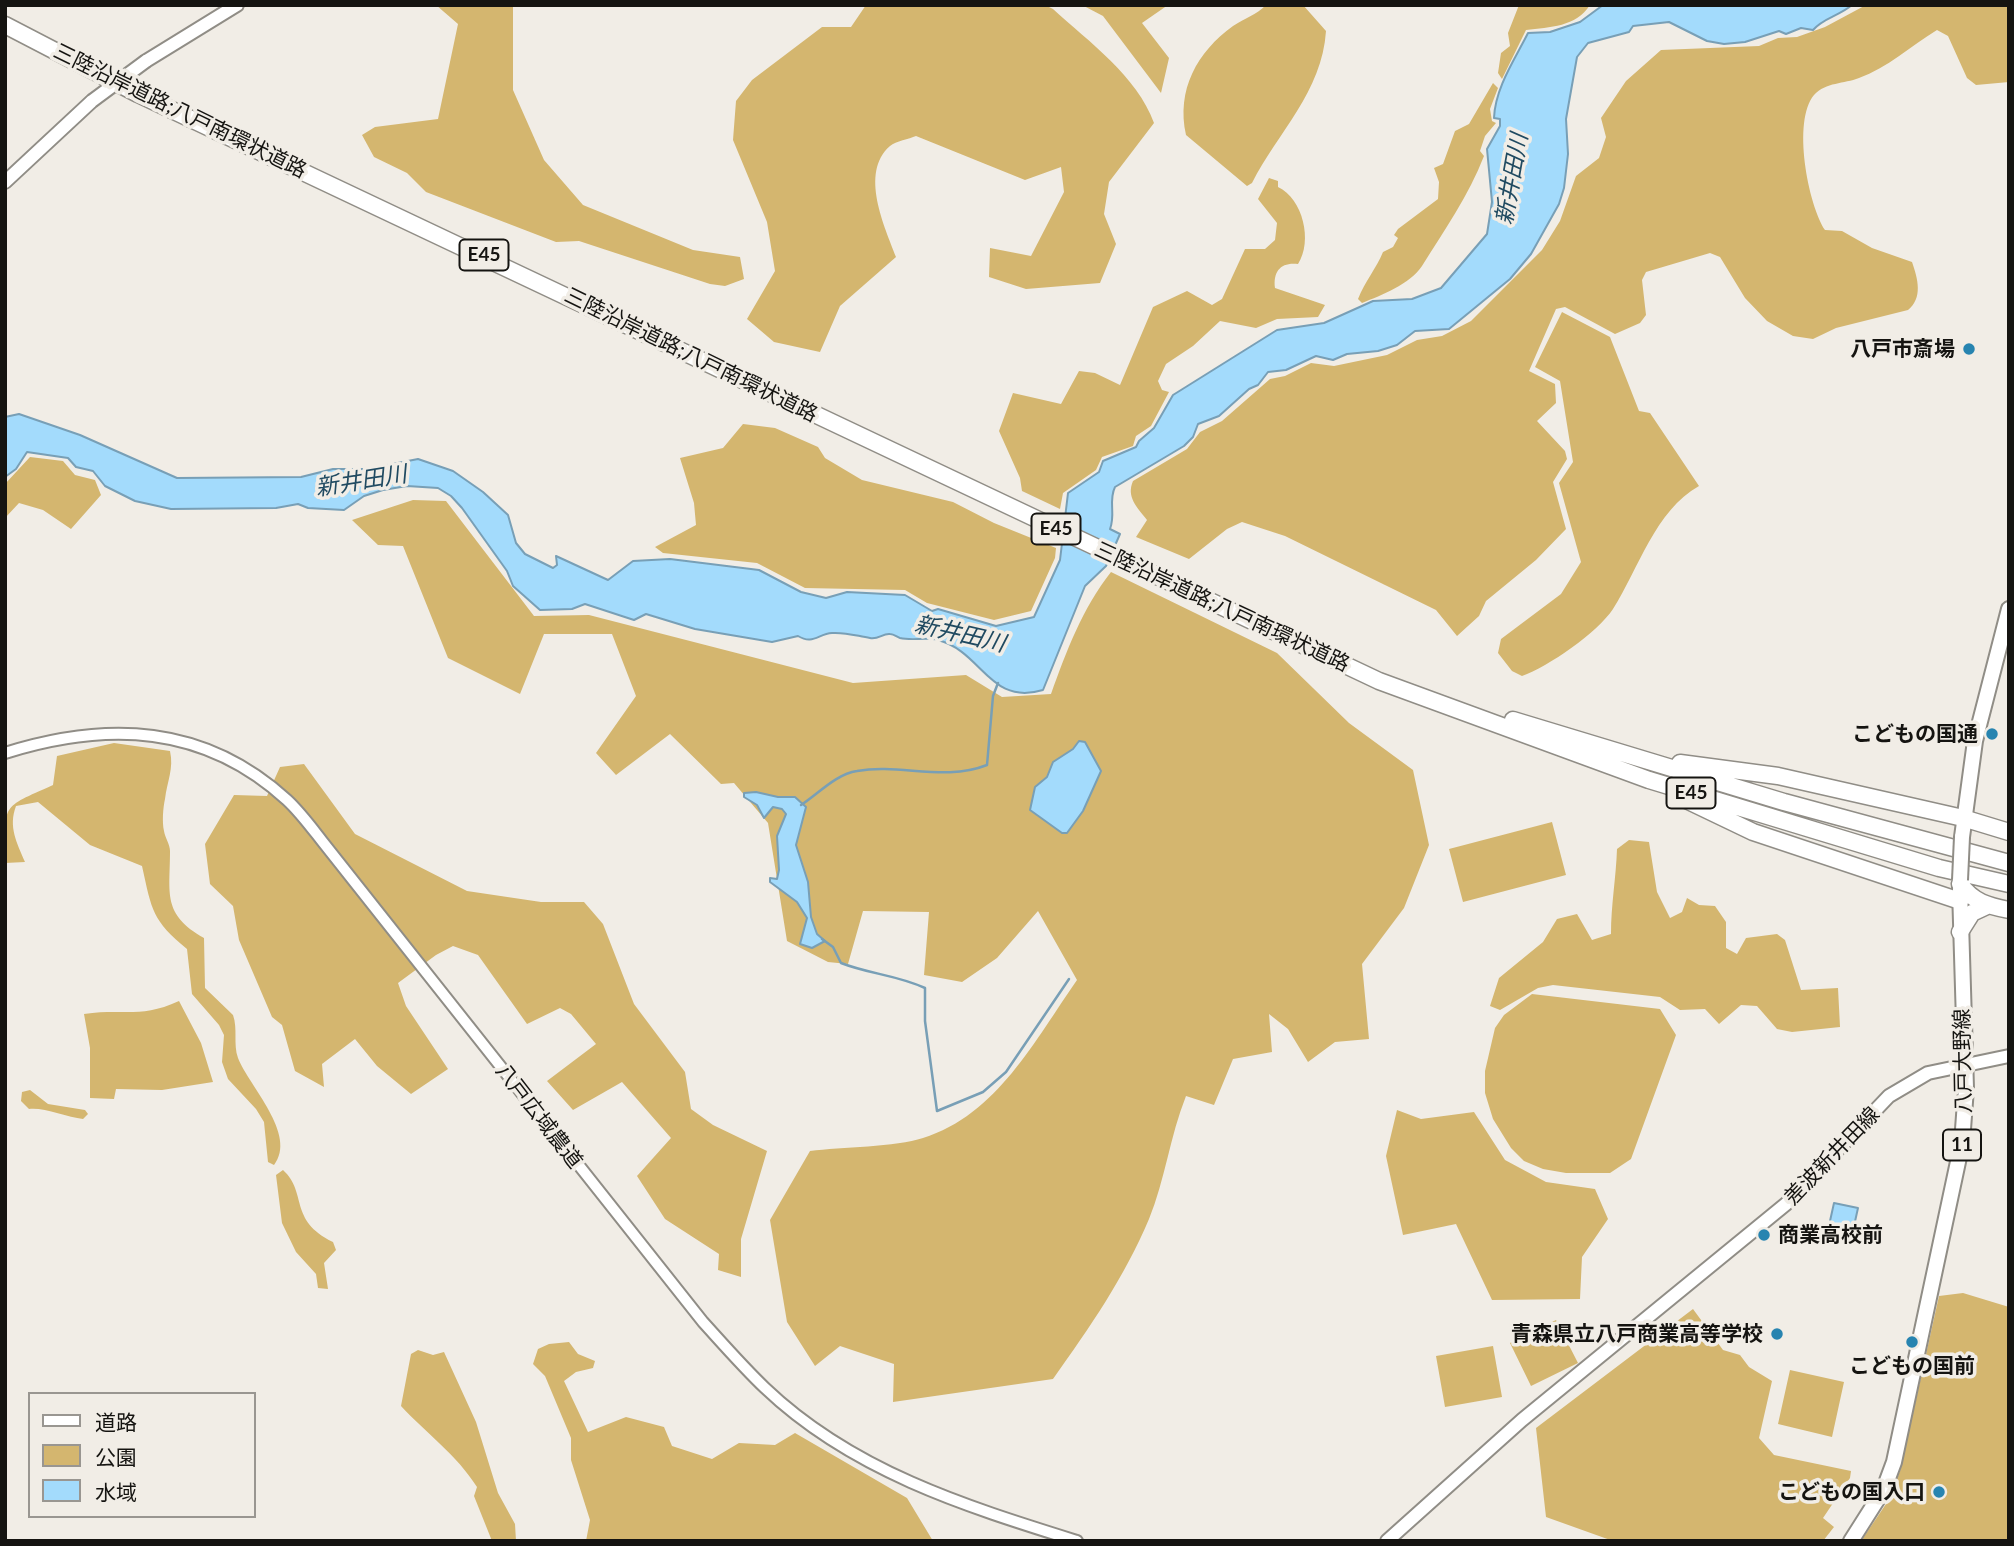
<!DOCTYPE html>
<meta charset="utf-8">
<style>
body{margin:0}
#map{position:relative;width:2014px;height:1546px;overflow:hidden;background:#f1ede6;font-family:Lato,"Noto Sans JP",sans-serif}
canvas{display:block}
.frame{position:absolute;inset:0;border:7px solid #151411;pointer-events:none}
.legend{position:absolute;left:28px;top:1392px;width:228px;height:126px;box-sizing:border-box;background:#f1ede6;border:2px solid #999691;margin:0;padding:9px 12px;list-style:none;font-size:21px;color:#151411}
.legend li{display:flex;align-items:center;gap:14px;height:35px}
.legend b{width:35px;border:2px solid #999691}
</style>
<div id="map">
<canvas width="2014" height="1546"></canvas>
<div class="frame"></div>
<ul class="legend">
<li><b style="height:9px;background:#fff"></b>道路</li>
<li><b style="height:19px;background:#d4b66f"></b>公園</li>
<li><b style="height:19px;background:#a3dbfc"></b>水域</li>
</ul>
</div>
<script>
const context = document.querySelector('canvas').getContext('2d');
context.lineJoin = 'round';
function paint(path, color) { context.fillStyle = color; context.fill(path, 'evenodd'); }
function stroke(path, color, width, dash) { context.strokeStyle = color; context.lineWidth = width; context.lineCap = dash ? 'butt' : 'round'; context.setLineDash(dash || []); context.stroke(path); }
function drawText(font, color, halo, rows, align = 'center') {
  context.font = font + ' Lato,"Noto Sans JP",sans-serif'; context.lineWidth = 7; context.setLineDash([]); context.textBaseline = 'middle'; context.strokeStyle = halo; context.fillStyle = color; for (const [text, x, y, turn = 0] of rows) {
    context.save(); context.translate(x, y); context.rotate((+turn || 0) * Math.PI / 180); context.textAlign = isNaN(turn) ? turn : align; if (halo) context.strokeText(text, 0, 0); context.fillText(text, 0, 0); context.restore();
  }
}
const green = new Path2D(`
 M436 5H513V90L544 160 583 205 693 250 740 257 744 279 725 286 710 284 579 241 556 242 426 192 407 173 374 157 362 135 375 127 438 119 458 24Z
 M866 5H1045L1053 9C1089 42 1137 76 1154 123L1109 182 1104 214 1116 244 1100 283 1026 289 989 277 990 248 1031 256 1064 192 1061 167 1025 180 916 136C909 139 896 141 890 146 859 173 885 227 896 257L840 306 820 352 774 342 747 319 775 271 767 222 733 140 736 101 752 80 822 27H851Z
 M1082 5H1168L1142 23 1169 58 1161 93 1103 16Z
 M1266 5H1303L1326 31C1322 92 1278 132 1252 183L1247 186 1186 135C1176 90 1197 52 1233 26 1245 18 1256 15 1266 5Z
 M1519 5H1590C1576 27 1550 27 1526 30L1502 79 1498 73 1501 53 1510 46 1508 33Z
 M1866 5H2009V82L1976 85 1967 78 1948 36 1937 30C1911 46 1887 68 1859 78 1844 84 1826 82 1814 95 1792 121 1808 204 1825 230L1842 231 1872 248 1912 262C1918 279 1923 298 1908 310L1836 328 1813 339 1793 336 1767 321 1745 298 1720 257 1710 253 1646 272 1642 280 1646 315 1640 323 1615 334 1565 307 1556 309 1529 371 1555 384 1556 403 1537 421 1565 451 1567 459 1553 482 1566 529 1536 560 1486 601 1479 616 1457 636 1436 610 1285 536 1242 522 1227 529 1189 559 1136 537 1147 520C1137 507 1126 497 1133 481L1187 449 1200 432 1222 421 1270 379 1285 376 1311 363 1334 366 1387 355 1417 340 1442 336 1471 321 1542 250 1560 221 1576 176 1599 158 1606 137 1601 118 1626 81 1661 50 1759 46 1778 38 1797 37 1825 27Z
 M1493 83 1498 88 1490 109 1492 121 1496 123 1485 136 1480 151 1484 156C1469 195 1444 231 1422 266 1410 284 1382 295 1362 303L1358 299C1365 281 1376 269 1383 252L1393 247 1398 238 1394 235 1398 229 1438 199 1439 182 1434 168 1443 164 1455 131 1469 124Z
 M1269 178 1278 181V187C1303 199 1313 241 1298 264 1281 262 1273 271 1275 288L1325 305 1318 317 1277 319 1256 328 1220 321 1193 346 1166 364 1158 381 1162 390 1169 392 1151 426 1136 436 1133 446 1102 457 1096 470 1063 493 1060 509 1022 491 1020 478 999 431 1013 393 1061 404 1079 371 1095 373 1120 385 1153 307 1187 291 1212 305 1222 299 1245 249H1265L1275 240 1277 223 1258 199Z
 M1562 312 1610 337 1639 411 1650 413 1699 486C1655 511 1639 568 1613 609 1598 632 1548 667 1522 676L1512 671 1498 653 1501 639 1561 594 1581 562 1559 483 1573 462 1560 381 1535 367Z
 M743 424 775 428 818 447 825 458 862 480 953 502 994 523 1056 548 1055 558 1031 611 994 620 927 603 905 590 805 588 757 563 663 553 655 547 696 525 694 503 680 458 723 448Z
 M30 457 63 461 75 475 95 480 101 495 71 529 43 510 19 503 5 518V484Z
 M413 500 446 501 534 616 589 615 853 683 966 675 1002 697 1051 694C1067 650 1082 609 1111 572L1277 653 1349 723 1413 770 1429 845 1404 908 1362 964 1369 1039 1335 1042 1308 1062 1288 1029 1269 1014 1272 1052 1233 1059 1214 1105 1186 1096C1170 1136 1165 1180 1149 1219 1124 1278 1090 1327 1053 1379L893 1402 894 1364 840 1346 815 1366 787 1322 770 1220 810 1151C841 1147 896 1147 923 1138 997 1115 1035 1040 1077 980L1038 911 997 958 962 982 924 975 929 912 863 911 848 964 828 962 787 941 768 823 734 783 721 784 670 734 616 775 596 753 636 696 612 634H544L520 694 448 658 403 546 378 545 352 520Z
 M114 743 170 751C174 769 167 781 165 799 163 808 162 822 164 831 165 838 170 844 170 851 170 894 162 914 204 938L205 988 233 1015C238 1029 233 1044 238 1058 249 1086 298 1135 274 1165L268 1162 264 1122 256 1109 228 1079 222 1062 224 1035 219 1025 192 994 187 949C152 920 152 911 142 866L90 845 38 802 16 806C8 827 17 843 25 862L5 863C5 802 0 809 53 785L57 756Z
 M304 764 355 834 467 891 541 902H584L603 924 634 1004 685 1072 691 1109 713 1125 767 1151 741 1239V1277L718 1270 719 1254 665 1219 637 1176 671 1138 622 1082 573 1110 547 1081 596 1044 571 1014 560 1008 527 1024 478 955 453 946 436 955 398 983 406 1006 448 1069 411 1094 377 1066 355 1039 322 1064 324 1087 295 1071 282 1025 272 1017 239 940 233 906 210 884 205 844 234 795 267 796 280 767Z
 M1552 822 1566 875 1463 902 1449 849Z
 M1629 840 1649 842 1657 892 1670 918 1682 912 1687 898 1699 905 1715 906 1726 922V948L1737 954 1746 938 1777 934 1785 940 1801 990 1838 988 1840 1027 1792 1032 1777 1029 1757 1006 1741 1005 1719 1024 1705 1009 1680 1010 1660 997 1553 985 1538 988 1500 1010 1490 1006 1499 978 1543 942 1557 919 1577 914 1592 940 1611 934C1611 905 1616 878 1617 849Z
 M1532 994 1660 1009 1676 1035 1631 1159 1610 1173H1566L1543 1169 1524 1161 1511 1148 1493 1119 1485 1093V1071L1495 1028 1504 1015Z
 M179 1001 201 1043 213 1082 162 1090 116 1089 114 1099 90 1098V1048L84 1014C124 1008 140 1019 179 1001Z
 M30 1090 48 1104 85 1110 88 1114 83 1119C67 1117 43 1107 29 1109L21 1101 22 1092Z
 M1397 1110 1421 1119 1474 1112 1505 1160 1546 1182 1595 1189 1608 1219 1582 1257 1580 1299 1492 1300 1456 1224 1403 1235 1386 1156Z
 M283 1170C308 1193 288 1220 333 1242L336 1250 324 1263 328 1289 318 1288 316 1274 296 1252 282 1223 276 1175Z
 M1963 1293 2009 1307V1541H1861L1886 1504 1900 1471 1939 1296Z
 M1693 1309 1723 1350 1740 1355 1749 1367 1772 1381 1759 1438 1774 1455 1851 1471 1850 1478 1823 1518 1834 1527 1823 1541H1613L1546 1517 1536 1428Z
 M1556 1320 1578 1363 1531 1386 1510 1343Z
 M569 1342 578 1354 595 1361 593 1368 576 1372 564 1381 588 1432 626 1417 664 1427 672 1446 712 1459 739 1443 775 1445 795 1433 907 1498 933 1541H586L590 1520 571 1460V1438L545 1376 533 1364 538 1349 549 1344Z
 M1493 1346 1502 1397 1445 1407 1436 1356Z
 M418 1350 433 1355 444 1352 476 1422 498 1493 515 1524 516 1541H492L474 1496 477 1487C456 1454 427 1434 401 1406L411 1354Z
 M1790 1370 1844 1382 1832 1437 1778 1424Z`);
const water = new Path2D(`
 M1603 5H1852C1839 16 1823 18 1813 30L1801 28 1786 34 1779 31 1745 42 1724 44 1707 41 1669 22 1633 26 1629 32 1588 43 1577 57 1566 119 1568 154 1564 188 1559 204 1531 254 1510 279 1449 329 1415 331 1397 345 1378 351 1347 354 1333 360 1316 356 1286 370 1268 372 1258 385 1249 389 1219 416 1198 424 1193 437 1184 446 1115 487C1108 501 1116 514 1110 529L1120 534 1106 566 1085 586 1043 690C989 706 983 652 938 640 926 637 912 641 900 638 897 637 894 634 890 634 883 633 878 640 870 638 857 636 846 632 832 633 818 634 813 645 798 636L772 642 695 629 646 614 634 620 585 604 572 609 540 610 513 586 507 571 462 508 451 496 438 488 407 486 383 490 364 496 344 510 308 508 298 504 276 508 171 509 135 501 105 486 93 471 76 467 68 458 27 452 16 469 5 477V417L19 414 80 435 177 478 301 477 333 469H367L418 459 453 471 483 492 508 515 516 543 525 554 553 568 557 565 556 556 608 580 633 561 670 559 759 570 801 592 826 598 847 592 905 595 932 611 938 609 996 626 1034 617 1060 560 1068 493 1099 472 1103 461 1136 447 1139 441 1154 428 1173 395 1277 330 1324 323 1373 301 1412 299 1441 288 1487 234 1492 202 1487 149 1500 126V119L1494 118C1495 88 1515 59 1528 33L1550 32 1580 22Z
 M1079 741 1085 742 1101 771 1083 811 1067 833H1062L1030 810 1035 787 1047 777 1053 762 1073 749Z
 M756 792 778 797H795L806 807 796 845 808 882 811 917 817 934 825 941 812 948 800 944 807 918 797 902 770 882V878L777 879 779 870 777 836 786 814 782 809 773 807 764 818 757 805 744 797V793Z
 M1834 1203 1858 1208 1850 1244 1826 1239Z`);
const stream = new Path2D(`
 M801 805C818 794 836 774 857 771 900 763 944 782 987 765L993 696 998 683
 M822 939 833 947 841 963C869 974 897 975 925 988V1021L937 1111 983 1092 1006 1072 1069 979`);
const tertiary = new Path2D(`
 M5 753C107 721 204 724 287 800 300 812 311 827 322 841L703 1322C723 1344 743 1367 765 1388 852 1471 965 1506 1077 1541`);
const secondary = new Path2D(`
 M146 61 237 5
 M5 182 92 101
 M1387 1541 1522 1420 1786 1204 1889 1096 1928 1073 2009 1056`);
const primary = new Path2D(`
 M1962 837 1975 741 2009 609
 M1851 1541 1884 1489 1894 1462 1962 1143 1966 1088 1960 889`);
const motorway = new Path2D(`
 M5 25 138 94 1379 681 1649 780 1939 868 2009 884
 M1513 720 1784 802 2009 863
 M1680 763 1778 776 1963 818 2009 832
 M1680 797 1753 832 1960 901
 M1960 884C1973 902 1988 906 2009 910
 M1960 932 1972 913 1987 906`);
const secondaryBridge = new Path2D(`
 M92 101 146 61`);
const primaryBridge = new Path2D(`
 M1960 880 1962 837`);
const markers = [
 [1969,349,7,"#2784b0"],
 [1992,734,7,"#2784b0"],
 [1764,1235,7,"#2784b0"],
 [1777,1334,7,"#2784b0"],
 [1912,1342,7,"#2784b0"],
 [1939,1492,7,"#2784b0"]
];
const shields = [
 [484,255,49],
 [1056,529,49],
 [1691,793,49],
 [1962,1145,38]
];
const shieldNames = [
 ["E45",484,255],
 ["E45",1056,529],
 ["E45",1691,793],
 ["11",1962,1145]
];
const streetNames = [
 ["三陸沿岸道路;八戸南環状道路",180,111,26],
 ["三陸沿岸道路;八戸南環状道路",691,355,26],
 ["三陸沿岸道路;八戸南環状道路",1222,607,25],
 ["八戸大野線",1963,1061,-91],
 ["八戸広域農道",539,1116,52],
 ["差波新井田線",1832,1156,-46]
];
const poiNames = [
 ["八戸市斎場",1955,349],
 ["こどもの国通",1978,734],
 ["商業高校前",1778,1235,"left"],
 ["青森県立八戸商業高等学校",1763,1334],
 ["こどもの国前",1912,1366,"center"],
 ["こどもの国入口",1925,1492]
];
const waterNames = [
 ["新井田川",1512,179,-80],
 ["新井田川",361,481,-9],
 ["新井田川",960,634,13]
];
paint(green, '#d4b66f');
paint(water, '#a3dbfc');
stroke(water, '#789fb6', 2);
stroke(stream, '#789fb6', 2.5);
stroke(tertiary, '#908d86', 14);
stroke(secondary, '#908d86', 16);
stroke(primary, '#908d86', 18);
stroke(motorway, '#908d86', 19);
stroke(tertiary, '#fff', 10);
stroke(secondary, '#fff', 12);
stroke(primary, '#fff', 14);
stroke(motorway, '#fff', 16);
stroke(secondaryBridge, '#908d86', 16, []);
stroke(primaryBridge, '#908d86', 18, []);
stroke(secondaryBridge, '#fff', 12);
stroke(primaryBridge, '#fff', 14);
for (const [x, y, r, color] of markers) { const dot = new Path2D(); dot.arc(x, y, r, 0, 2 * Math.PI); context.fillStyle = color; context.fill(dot); stroke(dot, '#f1ede6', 2.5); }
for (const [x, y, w] of shields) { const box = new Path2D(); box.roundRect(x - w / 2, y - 15.5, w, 31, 5); context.fillStyle = '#f1ede6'; context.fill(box); stroke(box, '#151411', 2); }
drawText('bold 19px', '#151411', null, shieldNames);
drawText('21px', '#151411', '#f1ede6', streetNames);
drawText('bold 21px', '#151411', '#f1ede6', poiNames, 'right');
drawText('italic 23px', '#204a61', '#f1ede6', waterNames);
</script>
